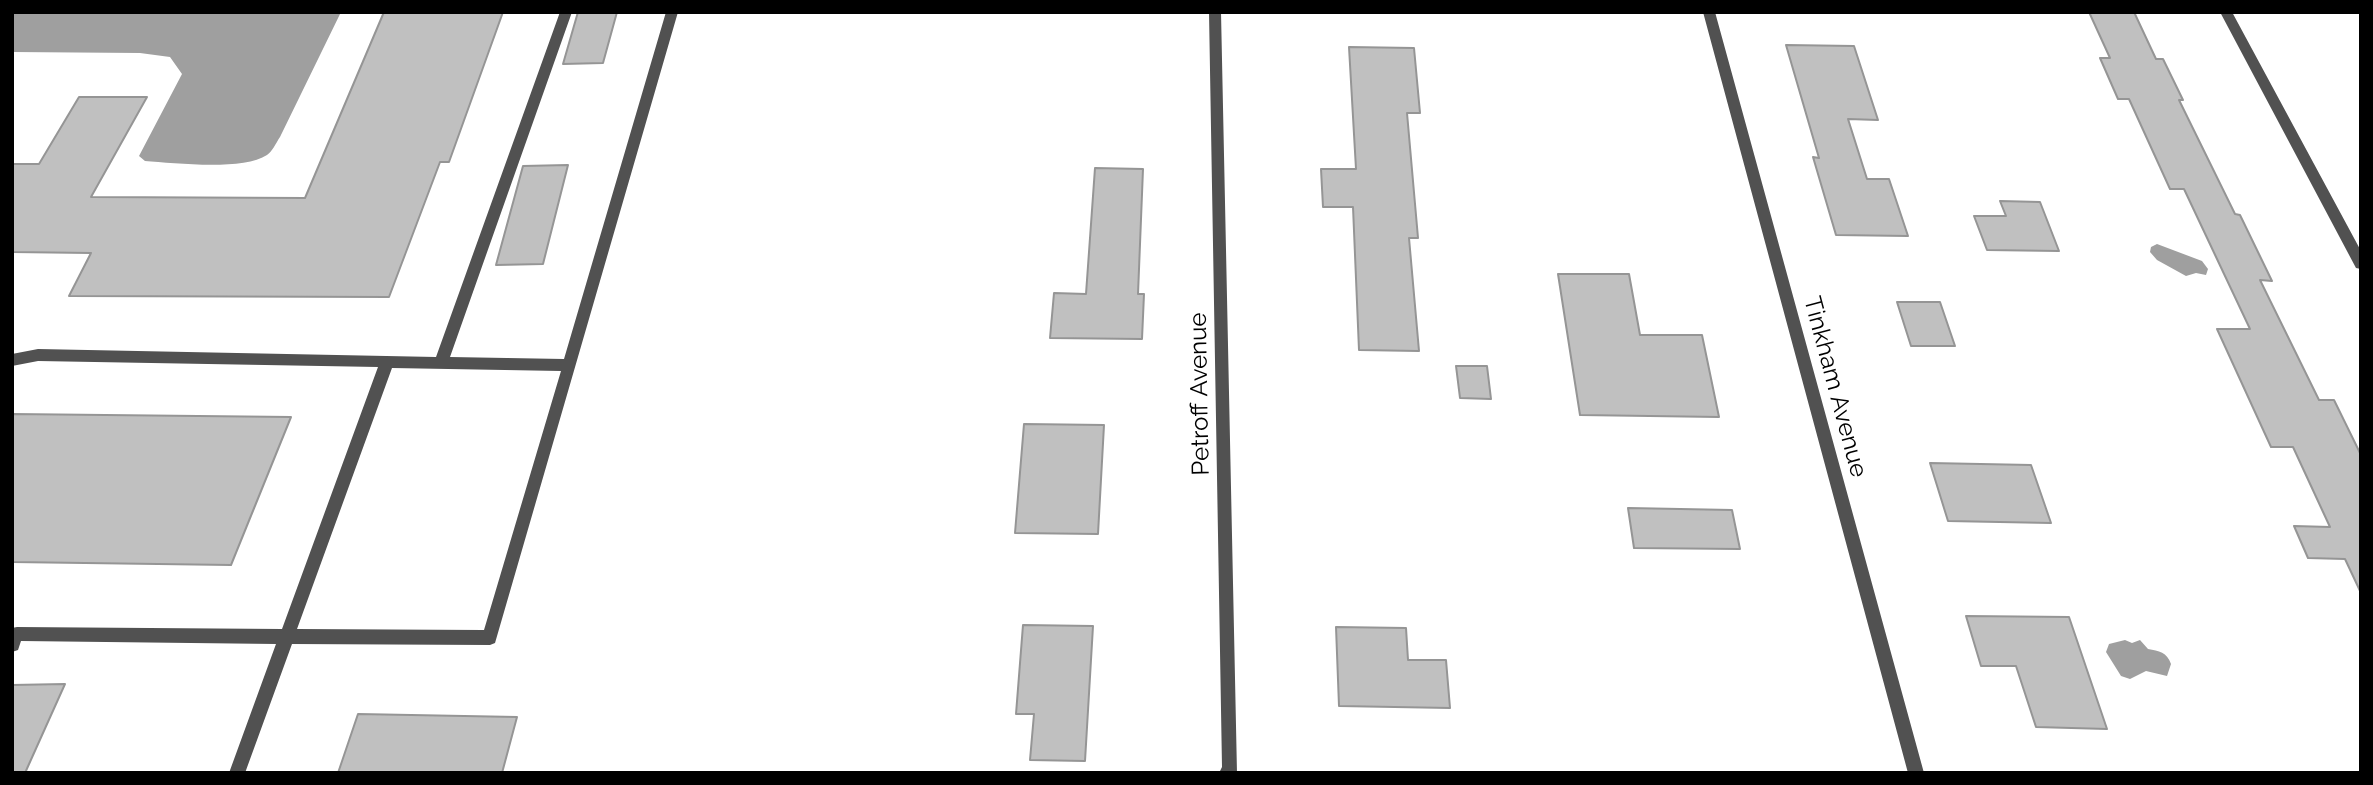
<!DOCTYPE html>
<style>
body{margin:0}
#map{position:relative;width:2373px;height:785px;overflow:hidden;background:#fff;font-family:Raleway,sans-serif}
canvas{display:block}
.frame{position:absolute;inset:0;border:14px solid #000;pointer-events:none}
</style>
<div id="map">
<canvas width="2373" height="785"></canvas>
<div class="frame"></div>
</div>
<script>
const context = document.querySelector('canvas').getContext('2d');
context.lineJoin = 'round';
function paint(path, color) { context.fillStyle = color; context.fill(path, 'evenodd'); }
function stroke(path, color, width, dash) { context.strokeStyle = color; context.lineWidth = width; context.lineCap = dash ? 'butt' : 'round'; context.setLineDash(dash || []); context.stroke(path); }
function drawText(font, color, halo, rows, align = 'center') {
  context.font = font + ' Raleway,sans-serif'; context.lineWidth = 5; context.setLineDash([]); context.textBaseline = 'middle'; context.strokeStyle = halo; context.fillStyle = color; for (const [text, x, y, turn = 0] of rows) {
    context.save(); context.translate(x, y); context.rotate((+turn || 0) * Math.PI / 180); context.textAlign = isNaN(turn) ? turn : align; if (halo) context.strokeText(text, 0, 0); context.fillText(text, 0, 0); context.restore();
  }
}
const water = new Path2D(`
 M12 12H341L280 137C276 143 272 152 267 155 243 171 174 163 145 161L139 156 182 74 170 57 140 53 12 52Z
 M2157 244 2202 261 2208 269 2206 275 2196 273 2186 276 2157 260 2150 252 2151 247Z
 M2125 640 2132 643 2140 640 2148 649C2159 651 2167 652 2171 664L2167 676 2146 671 2130 679 2121 676 2106 652 2109 644Z`);
const building = new Path2D(`
 M384 12H503L449 162H440L389 297 69 296 91 253 12 252V164H39L79 97H147L91 197 305 198Z
 M578 12H617L603 63 563 64Z
 M2089 12H2134L2156 59H2163L2183 100H2179L2235 214 2240 215 2272 281 2260 280 2319 400H2334L2361 455V593L2345 559 2308 558 2294 526 2330 527 2293 447H2271L2217 329H2250L2184 189H2170L2129 99H2118L2100 58H2110Z
 M1786 45 1854 46 1878 120 1848 119 1867 179H1889L1908 236 1836 235 1813 157 1819 158Z
 M1349 47 1414 48 1420 113H1407L1418 238H1409L1419 351 1359 350 1353 207H1323L1321 169H1356Z
 M568 165 543 264 496 265 523 166Z
 M1095 168 1143 169 1138 294H1144L1142 339 1050 338 1054 293 1086 294Z
 M2000 201 2040 202 2059 251 1987 250 1974 216H2006Z
 M1558 274H1629L1640 335H1702L1719 417 1580 415Z
 M1897 302H1940L1955 346H1911Z
 M1456 366H1487L1491 399 1460 398Z
 M12 414 291 417 231 565 12 562Z
 M1024 424 1104 425 1098 534 1015 533Z
 M1930 463 2031 465 2051 523 1948 521Z
 M1628 508 1732 510 1740 549 1634 548Z
 M1966 616 2069 617 2107 729 2036 727 2016 666H1981Z
 M1023 625 1093 626 1085 761 1030 760 1034 714H1016Z
 M1336 627 1406 628 1408 660H1446L1450 708 1339 706Z
 M65 684 25 773H12V685Z
 M358 714 517 717 502 773H338Z`);
const street = new Path2D(`
 M560 12H572L450 357 564 359 666 12H678L495 643 490 645 292 644 245 773H229L276 644 21 641 18 650 12 652V628L17 627 282 629 378 367 38 361 12 366V354L38 349 436 357ZM392 368 561 371 484 630 297 629Z
 M1209 12H1221L1237 773H1219L1222 767Z
 M1703 12H1715L1924 773H1908Z
 M2220 12H2232L2361 251V269L2356 268Z`);
const streetNames = [
 ["Tinkham Avenue",1835,387,75],
 ["Petroff Avenue",1200,394,-91]
];
paint(water, '#9f9f9f');
paint(building, '#c0c0c0');
stroke(building, '#959595', 2);
paint(street, '#515151');
drawText('24px', '#000', '#fff', streetNames);
</script>
